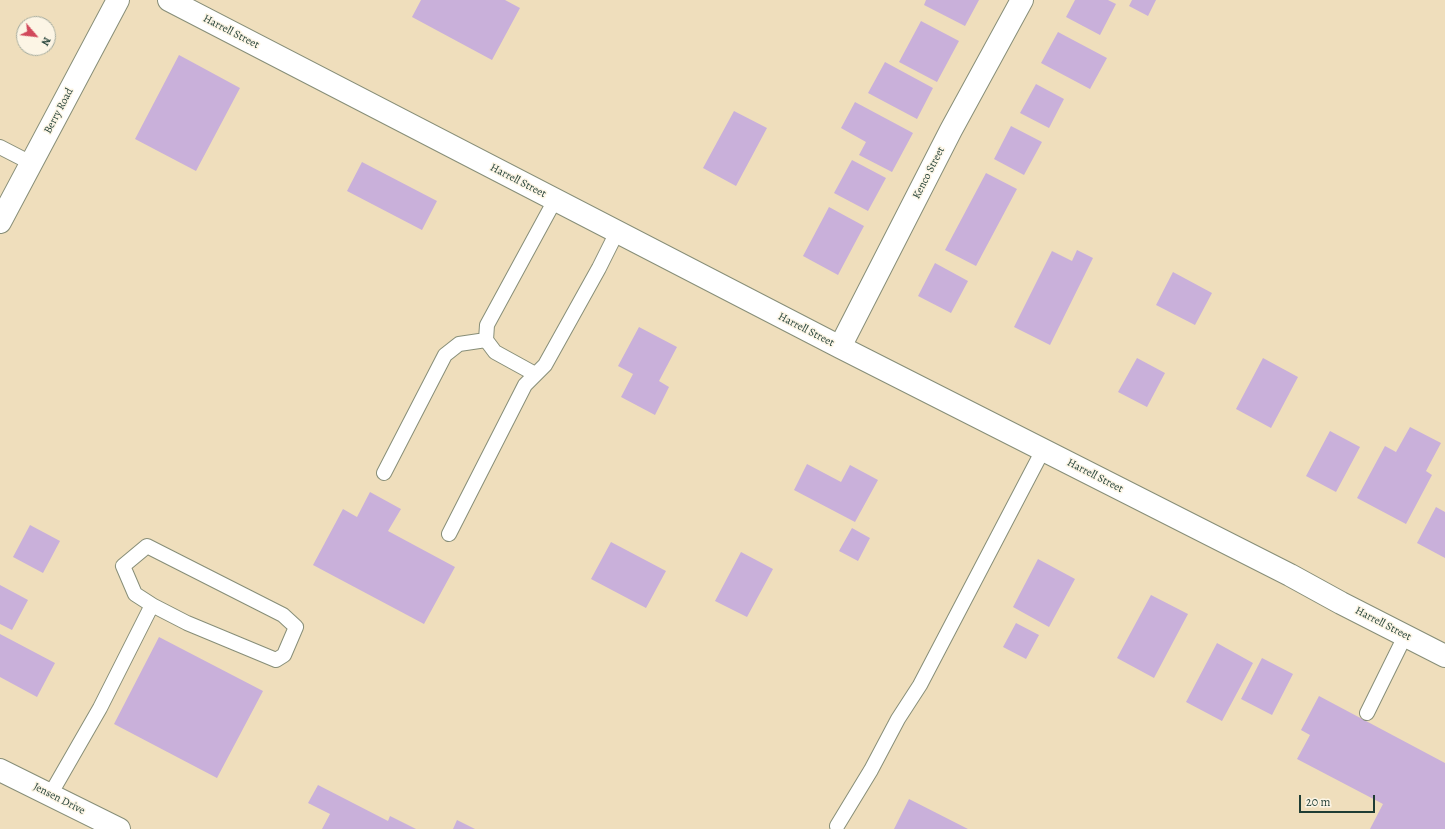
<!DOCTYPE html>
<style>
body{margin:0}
#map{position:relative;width:1445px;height:829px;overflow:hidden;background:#efdebc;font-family:Alegreya,serif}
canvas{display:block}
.north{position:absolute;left:16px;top:16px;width:40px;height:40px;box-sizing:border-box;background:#fcf5e5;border:1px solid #a4ab9e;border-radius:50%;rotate:118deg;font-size:11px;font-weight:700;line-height:16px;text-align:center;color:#1f3d34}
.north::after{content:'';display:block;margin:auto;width:14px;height:18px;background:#d1495b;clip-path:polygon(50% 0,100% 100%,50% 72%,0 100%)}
.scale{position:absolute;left:1299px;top:795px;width:76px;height:18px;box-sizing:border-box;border:2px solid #1f3d34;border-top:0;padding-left:5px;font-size:12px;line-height:14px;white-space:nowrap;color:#1f3d34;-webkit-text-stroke:3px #fcf5e5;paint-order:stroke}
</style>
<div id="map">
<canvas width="1445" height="829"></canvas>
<div class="north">N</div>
<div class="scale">20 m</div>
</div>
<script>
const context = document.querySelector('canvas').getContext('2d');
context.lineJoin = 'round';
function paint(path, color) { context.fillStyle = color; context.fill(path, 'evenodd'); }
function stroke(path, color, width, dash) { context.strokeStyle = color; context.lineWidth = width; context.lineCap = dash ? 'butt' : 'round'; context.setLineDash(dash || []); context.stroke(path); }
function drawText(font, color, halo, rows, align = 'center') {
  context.font = font + ' Alegreya,serif'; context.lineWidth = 3; context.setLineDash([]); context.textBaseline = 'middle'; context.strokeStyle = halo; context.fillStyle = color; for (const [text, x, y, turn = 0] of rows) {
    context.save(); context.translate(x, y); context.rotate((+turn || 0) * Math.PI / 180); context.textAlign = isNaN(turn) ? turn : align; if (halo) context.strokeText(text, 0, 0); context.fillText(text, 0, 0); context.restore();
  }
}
const building = new Path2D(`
 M421 0H505L520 8 492 60 412 17Z
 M926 0H979L965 26 924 5Z
 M1075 0H1108L1116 4 1100 35 1066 17Z
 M1132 0H1156L1148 16 1129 6Z
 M921 21 959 41 937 82 899 62Z
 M1058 32 1107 58 1090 89 1041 63Z
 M179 55 240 88 196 171 135 139Z
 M885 62 933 88 917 119 868 93Z
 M1036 84 1064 99 1049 128 1020 113Z
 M855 102 913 133 892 172 859 155 866 142 841 128Z
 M734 111 767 128 736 186 703 168Z
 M1011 126 1042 142 1024 175 994 159Z
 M852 160 886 178 868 211 834 193Z
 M362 162 437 201 422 230 347 191Z
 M986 173 1017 189 976 266 945 250Z
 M829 207 864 226 838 275 803 256Z
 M1077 250 1093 258 1050 345 1014 327 1052 251 1072 261Z
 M935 263 968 281 951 313 918 296Z
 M1173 272 1212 293 1195 325 1156 305Z
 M639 327 677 347 659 381 669 387 655 415 621 397 633 374 618 366Z
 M1137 358 1165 373 1147 407 1118 392Z
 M1263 358 1298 377 1271 428 1236 409Z
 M1410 427 1441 443 1426 471 1432 475 1406 524 1357 498 1385 446 1396 452Z
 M1330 431 1360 447 1336 492 1306 476Z
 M807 464 841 482 850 465 878 480 855 522 794 490Z
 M370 492 401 509 388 531 455 567 424 624 313 565 343 509 357 517Z
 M1436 507 1445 512V558L1417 543Z
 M30 525 60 541 43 573 13 557Z
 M852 528 870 538 858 561 839 551Z
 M611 542 666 571 646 608 591 579Z
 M741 552 773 569 747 617 715 601Z
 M1038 559 1075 579 1049 627 1013 607Z
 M0 585 28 600 12 630 0 624Z
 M1151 595 1188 614 1154 678 1117 658Z
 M1016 623 1039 635 1026 659 1003 647Z
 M0 634 55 663 37 697 0 677Z
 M159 637 263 691 217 778 114 724Z
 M1217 643 1253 663 1222 721 1186 702Z
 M1262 658 1293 674 1272 715 1241 699Z
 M1319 696 1445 763V829H1370L1383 804 1297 759 1310 735 1301 730Z
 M318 785 388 821 390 816 416 829H322L330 814 308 803Z
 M909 799 968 829H894Z
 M457 820 475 829H453Z`);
const service = new Path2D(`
 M0 147 31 163
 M535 374 495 352 486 340 487 325 555 200
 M384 473 445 355 459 344 486 340
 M449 534 525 385 545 365 599 268 617 232
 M1367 713 1405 636
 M50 795 100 708 152 605 187 623 276 660 284 655 296 627 283 615 147 546 123 566 135 594 152 605
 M837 826 871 770 898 719 920 685 1043 450`);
const minor = new Path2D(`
 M169 0 840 347 1290 575 1341 603 1445 656
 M840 347 951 130 1022 0`);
const tertiary = new Path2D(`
 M0 222 118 0`);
const secondary = new Path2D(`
 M0 770 119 829`);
const streetNames = [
 ["Harrell Street",231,32,27],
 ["Berry Road",59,111,-62],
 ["Kenco Street",929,173,-63],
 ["Harrell Street",518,181,27],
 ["Harrell Street",806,330,27],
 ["Harrell Street",1095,476,27],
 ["Harrell Street",1383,624,27],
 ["Jensen Drive",59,799,27]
];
paint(building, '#c9b0da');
stroke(service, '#878e78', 16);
stroke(minor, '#878e78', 24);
stroke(tertiary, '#878e78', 24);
stroke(secondary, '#878e78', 24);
stroke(service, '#fff', 14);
stroke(minor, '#fff', 22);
stroke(tertiary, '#fff', 22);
stroke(secondary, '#fff', 22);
drawText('11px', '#1f3d34', '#fcf5e5', streetNames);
</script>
